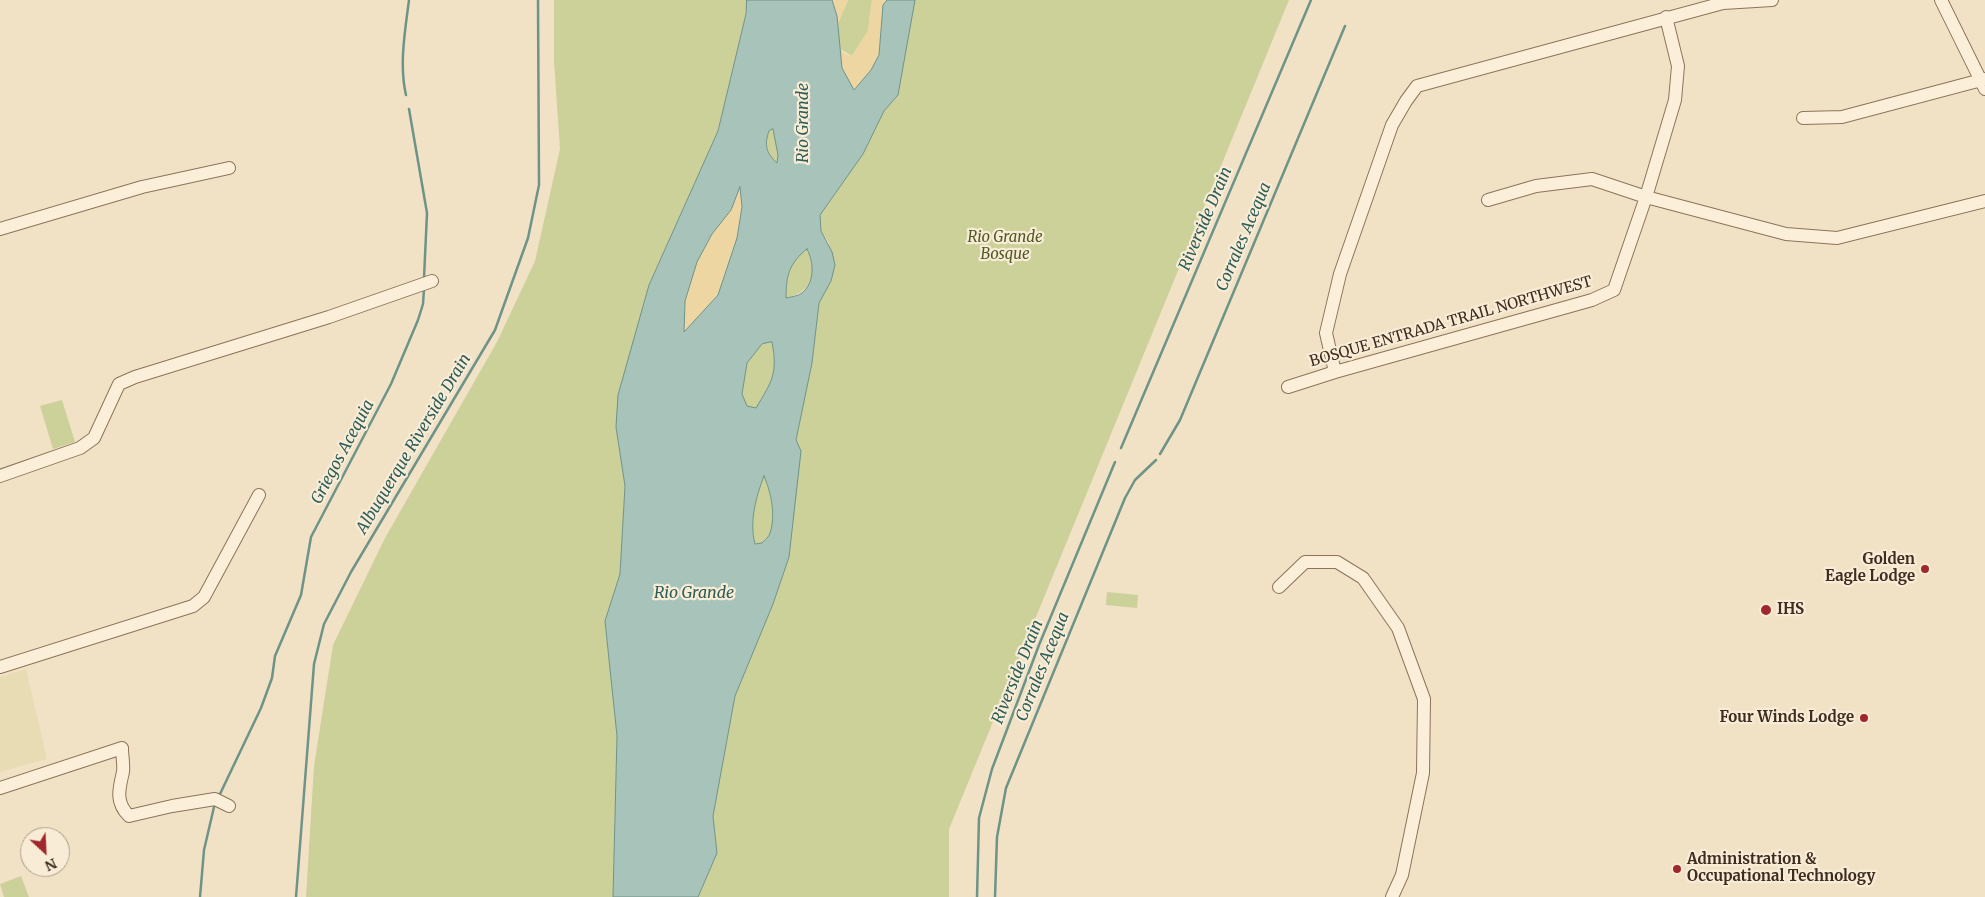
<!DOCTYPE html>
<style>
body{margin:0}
#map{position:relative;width:1985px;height:897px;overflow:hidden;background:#f1e2c6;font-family:Merriweather,serif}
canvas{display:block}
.north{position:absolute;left:20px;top:827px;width:50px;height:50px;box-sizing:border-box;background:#f8ecd6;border:1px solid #ad9f8d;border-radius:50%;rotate:155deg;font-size:14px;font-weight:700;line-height:20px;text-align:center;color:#3d2c1f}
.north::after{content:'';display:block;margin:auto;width:18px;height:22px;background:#a0272e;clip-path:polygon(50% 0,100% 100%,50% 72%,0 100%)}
</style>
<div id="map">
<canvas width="1985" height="897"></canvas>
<div class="north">N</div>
</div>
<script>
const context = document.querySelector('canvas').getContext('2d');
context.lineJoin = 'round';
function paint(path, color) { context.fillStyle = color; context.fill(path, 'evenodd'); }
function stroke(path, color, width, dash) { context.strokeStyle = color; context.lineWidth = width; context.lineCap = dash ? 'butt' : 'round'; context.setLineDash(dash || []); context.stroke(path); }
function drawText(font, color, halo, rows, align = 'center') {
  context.font = font + ' Merriweather,serif'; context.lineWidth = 4.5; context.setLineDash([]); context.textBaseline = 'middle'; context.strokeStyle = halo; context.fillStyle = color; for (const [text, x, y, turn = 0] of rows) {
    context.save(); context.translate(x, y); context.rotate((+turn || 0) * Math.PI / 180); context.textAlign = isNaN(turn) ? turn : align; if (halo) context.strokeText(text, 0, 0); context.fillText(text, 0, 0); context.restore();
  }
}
const farmland = new Path2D(`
 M26 669 47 759 0 772V677Z`);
const green = new Path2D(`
 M554 0H747L746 14 718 131 649 285 616 427 625 486 620 574 605 621 617 736 613 897H306L314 766 333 645 385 538 497 342 535 261 560 149 554 61Z
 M848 0H872L868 31 852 56 839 48 838 23Z
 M915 0H1289L949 829V897H698L717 853 713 816 735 696 773 604 789 557 796 440 812 363 819 303 831 281 829 243 821 231 820 215 863 154 884 111 898 95Z
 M773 128 778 155 777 164C767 152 764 146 769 131Z
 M807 248C817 274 814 291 786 298 787 275 788 263 807 248Z
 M772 341C778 374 772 381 756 409L747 406 742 395 747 363 762 344Z
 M62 400 75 442 53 449 40 406Z
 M764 476C770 491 776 518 770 534 768 537 764 541 762 543L754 544C750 519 756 500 764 476Z
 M1107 592 1138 595 1137 608 1106 605Z
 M21 876 29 897H4L0 884Z`);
const sand = new Path2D(`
 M832 0H848L838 23Z
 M872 0H887L883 5 879 55 871 70 853 90 842 68 839 48 846 54 852 56 868 31Z
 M740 186 742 207 737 238 718 295 683 333 685 301 697 262 712 234 731 210Z`);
const water = new Path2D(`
 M747 0H832L837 16 842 68 854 90 871 70 879 55 883 5 887 0H915L898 95 884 111 863 154 820 215 821 231 832 252 835 265 831 281 819 303 812 363 796 440 801 451 789 557 773 604 735 696 713 816 717 853 698 897H613L617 736 605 621 620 574 625 486 616 427 618 395 649 285 718 131 746 14ZM773 129 778 155 777 163C766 153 764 145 769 131ZM740 187 742 207 737 238 718 295 684 332 685 301 697 262 712 234 731 210ZM807 249C814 262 815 283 802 293 798 296 791 297 786 298 786 276 789 263 807 249ZM772 342C778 374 772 381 756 408L747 406 742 394 747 363 762 344ZM764 476C771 492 776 516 770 533 769 537 765 540 762 543L755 544C749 522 756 497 764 476Z`);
const stream = new Path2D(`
 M406 95C399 65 405 31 409 0
 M409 109 427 213 424 278
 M1121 448 1311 0
 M1160 454 1180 420 1345 26
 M220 794 261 708 272 678 275 656 301 595 311 537 391 384 418 320 423 304 424 289
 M200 897 204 850 214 807
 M296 897 314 664 324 624 351 572 495 330 528 238 539 185 538 0
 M977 897 979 818 992 769 1039 645 1115 462
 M995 897 997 837 1006 788 1125 498 1135 480 1156 460`);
const minor = new Path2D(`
 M1941 0 1985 89
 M1803 118 1842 117 1985 79
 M1488 200 1536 186 1592 179 1646 197 1786 234 1837 238 1985 201
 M0 229 142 187 229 168
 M1335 372 1326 333 1340 274 1392 125 1406 101 1417 86 1723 3 1772 0
 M1288 387 1335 372 1592 300 1614 290 1646 197 1675 100 1678 66 1666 17
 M0 476 80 448 94 438 119 384 135 377 329 317 432 281
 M1279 587 1305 562H1337L1363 578 1398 628 1424 699 1423 773 1402 875 1392 897
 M0 667 193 606 204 597 259 495
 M0 788 122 748C122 756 124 765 123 772 119 789 115 802 129 816L172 806 215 799 229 806`);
const markers = [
 [1925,569,5,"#a0272e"],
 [1766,610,6,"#a0272e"],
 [1864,718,5,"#a0272e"],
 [1677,869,5,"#a0272e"]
];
const parkNames = [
 ["Rio Grande",1005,238],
 ["Bosque",1005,255]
];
const streetNames = [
 ["BOSQUE ENTRADA TRAIL NORTHWEST",1451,322,-16]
];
const poiNames = [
 ["Golden",1915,560],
 ["Eagle Lodge",1915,577],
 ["IHS",1777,610,"left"],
 ["Four Winds Lodge",1854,718],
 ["Administration &",1687,860,"left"],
 ["Occupational Technology",1687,877,"left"]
];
const waterNames = [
 ["Rio Grande",803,123,-90],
 ["Riverside Drain",1206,219,-67],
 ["Corrales Acequa",1244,237,-67],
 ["Albuquerque Riverside Drain",414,444,-59],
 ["Griegos Acequia",343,452,-62],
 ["Rio Grande",694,593],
 ["Corrales Acequa",1043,667,-68],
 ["Riverside Drain",1018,672,-68]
];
paint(farmland, '#e7dcb3');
paint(green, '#ccd099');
paint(sand, '#edd6a2');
paint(water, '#a8c4ba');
stroke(water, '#6e9388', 1);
stroke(stream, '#6e9388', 2.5);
stroke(minor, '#8d735a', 14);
stroke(minor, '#fbefda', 12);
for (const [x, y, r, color] of markers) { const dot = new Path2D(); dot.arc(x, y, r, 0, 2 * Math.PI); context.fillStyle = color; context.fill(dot); stroke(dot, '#f8ecd6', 2); }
drawText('italic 15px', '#505a25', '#f8ecd6', parkNames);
drawText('15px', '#3d2c1f', '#f8ecd6', streetNames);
drawText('bold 15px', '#3d2c1f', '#f8ecd6', poiNames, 'right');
drawText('italic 16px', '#2e5d58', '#f8ecd6', waterNames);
</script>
